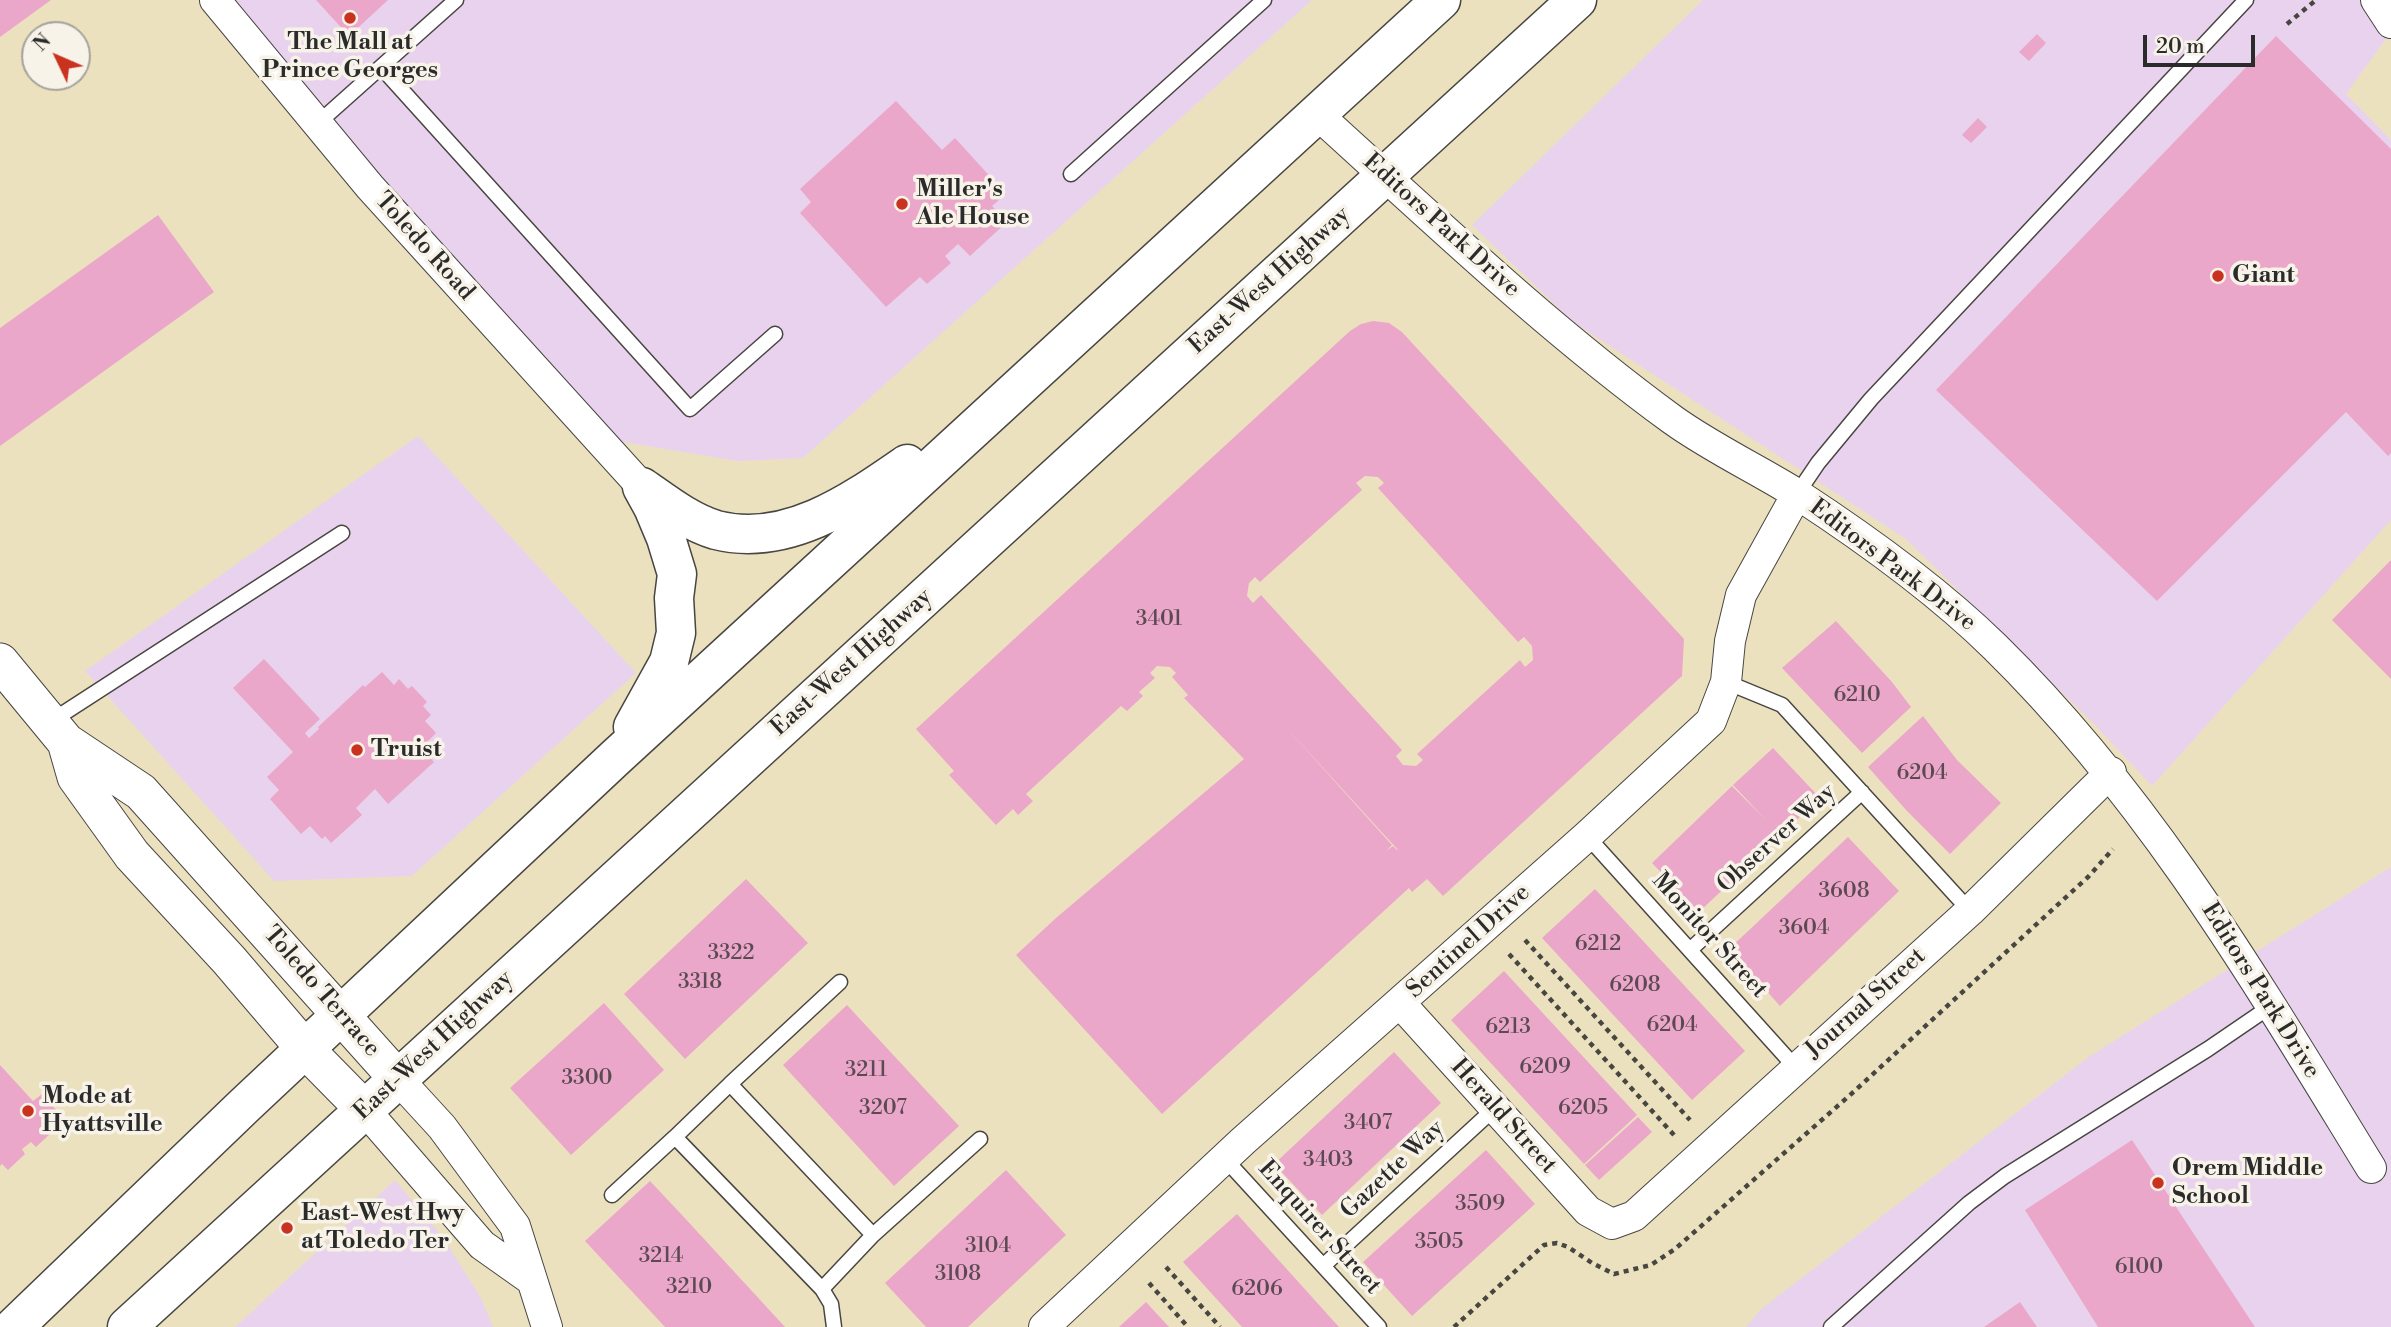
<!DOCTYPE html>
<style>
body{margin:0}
#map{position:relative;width:2391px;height:1327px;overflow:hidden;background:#ece1bf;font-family:"Libre Bodoni",serif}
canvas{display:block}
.north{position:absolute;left:21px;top:21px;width:70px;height:70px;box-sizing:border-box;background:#f7f3e8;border:2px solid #a5a39c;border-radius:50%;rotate:314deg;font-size:19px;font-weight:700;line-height:28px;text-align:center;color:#2b2b2b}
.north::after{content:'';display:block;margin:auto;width:24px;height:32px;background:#c8321e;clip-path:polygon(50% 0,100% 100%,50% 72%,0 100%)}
.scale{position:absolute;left:2143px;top:35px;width:112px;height:32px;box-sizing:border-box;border:4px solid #2b2b2b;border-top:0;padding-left:9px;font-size:21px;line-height:24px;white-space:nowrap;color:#2b2b2b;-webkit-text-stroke:5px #f7f3e8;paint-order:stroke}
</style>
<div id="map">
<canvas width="2391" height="1327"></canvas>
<div class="north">N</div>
<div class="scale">20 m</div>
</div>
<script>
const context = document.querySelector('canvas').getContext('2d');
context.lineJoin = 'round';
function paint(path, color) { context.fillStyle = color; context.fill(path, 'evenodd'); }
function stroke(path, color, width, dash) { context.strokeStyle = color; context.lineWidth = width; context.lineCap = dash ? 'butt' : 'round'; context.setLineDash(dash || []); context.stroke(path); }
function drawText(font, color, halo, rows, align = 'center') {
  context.font = font + ' "Libre Bodoni",serif'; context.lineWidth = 7; context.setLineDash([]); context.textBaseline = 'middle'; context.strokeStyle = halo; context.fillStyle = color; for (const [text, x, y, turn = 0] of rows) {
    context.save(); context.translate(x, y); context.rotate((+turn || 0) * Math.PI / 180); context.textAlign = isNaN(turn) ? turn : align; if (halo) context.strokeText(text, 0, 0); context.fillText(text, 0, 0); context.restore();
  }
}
const built = new Path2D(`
 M216 0H1312L803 458 737 461 594 437Z
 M1703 0H2391V32L2346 94 2391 140V520L2152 786 2094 724 1906 539 1573 322 1472 225Z
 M418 436 636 673 412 876 274 881 85 671Z
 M2391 867V1327H1746L1760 1310 2090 1056Z
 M395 1180 442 1236 481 1298 493 1327H235Z`);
const building = new Path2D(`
 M0 0H51L0 37Z
 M316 0H388L349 36Z
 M2037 34 2046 43 2029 61 2019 52Z
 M2276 36 2391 149V453L2388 456 2346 412 2157 601 1936 390Z
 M896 101 942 150 955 138 1006 194 992 206 1007 222 970 256 958 244 945 256 951 263 927 284 920 277 886 307 800 213 811 202 800 189Z
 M1978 118 1987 127 1971 143 1962 135Z
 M158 215 214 292 0 446V328Z
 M1373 321 1389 323 1402 332 1684 639 1682 676 1443 896 1427 879 1412 892 1409 888 1162 1114 1016 955 1056 918 1244 759 1184 698 1188 695 1172 677 1176 673 1170 667 1157 666 1150 673 1155 678 1139 692 1143 696 1127 711 1121 706 1026 794 1033 801 1018 815 1013 809 996 825 949 775 954 771 916 729 1350 331 1361 324ZM1365 476 1378 477 1384 483 1378 488 1518 642 1524 637 1532 646 1533 660 1525 667 1520 660 1417 754 1423 760 1416 766 1403 765 1396 756 1402 750 1261 595 1253 603 1247 596 1249 583 1255 577 1260 582 1362 490 1356 483ZM1282 723 1398 850H1397L1393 846 1386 851 1392 845Z
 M2391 560V679L2332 620Z
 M1836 621 1892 682 1911 707 1862 753 1782 668Z
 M264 659 320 719 305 733 309 738 319 729 318 727 363 685 365 687 382 672 394 685 399 679 408 689 412 686 427 702 423 706 431 715 425 721 436 733 421 748 434 762 388 804 375 789 356 808 362 815 331 843 325 836 322 839 310 826 301 834 270 799 279 790 267 777 293 752 233 688Z
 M1923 716 1957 760 2001 803 1950 854 1907 811 1868 767Z
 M1773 748 1820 798 1699 912 1652 863 1732 786 1767 821 1733 785Z
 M1848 837 1899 891 1780 1006 1729 949Z
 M746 879 808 943 685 1059 624 994Z
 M1595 889 1745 1051 1692 1100 1542 938Z
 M1504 971 1637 1115 1584 1164 1451 1020Z
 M604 1003 664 1070 571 1155 510 1088Z
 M847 1005 959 1126 894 1186 783 1065Z
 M1394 1052 1441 1103 1322 1215 1274 1164Z
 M0 1065 33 1101 42 1094 65 1120 36 1147 31 1142 22 1149 25 1154 8 1170 2 1164 0 1166Z
 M1638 1117 1652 1132 1599 1180 1585 1165Z
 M2132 1140 2255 1327H2098L2025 1210Z
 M1486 1150 1535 1204 1412 1316 1363 1262Z
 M1006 1170 1066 1235 968 1327H926L885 1283Z
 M650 1181 682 1215 785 1327H665L585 1241Z
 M1237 1214 1293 1276 1339 1327H1242L1202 1283 1183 1262Z
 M1146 1302 1169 1327H1119Z
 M2020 1302 2037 1327H1984Z`);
const path = new Path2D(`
 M2287 24 2316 0
 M1525 940 1690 1120
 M1509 954 1674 1135
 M1166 1267 1220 1327
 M1149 1283 1188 1327
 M1454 1327 1544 1245 1557 1243 1568 1247 1592 1263 1614 1274 1651 1265 1675 1249 1849 1096 2088 877 2113 849`);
const service = new Path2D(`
 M381 67 690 409 775 334
 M317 124 456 0
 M1071 174 1264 0
 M1797 494 1818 463 1871 399 2246 0
 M1726 682 1782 705 1970 911
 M50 722 342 533
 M1587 836 1796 1068
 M1691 949 1862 792
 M730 1084 840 982
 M1225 1159 1379 1327
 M612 1195 675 1137
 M873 1235 980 1139
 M1323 1266 1495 1108
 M822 1289 873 1235 730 1084 675 1137 822 1289 831 1304 834 1327
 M1831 1327 1969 1203 2005 1176 2208 1049 2271 1006`);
const minor = new Path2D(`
 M215 0 370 187 642 487
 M2376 0 2391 23
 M1317 114C1433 219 1547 328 1673 420 1712 448 1757 469 1797 494 1866 539 1936 589 1995 647 2151 800 2258 984 2371 1168
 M1400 1003 1588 1211 1612 1224 1634 1216 1970 911 2111 772
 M398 1079 442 1127 515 1226 547 1327
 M365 1110 482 1245 530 1279
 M1044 1327 1243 1141 1587 836 1711 721 1726 682 1730 641 1741 595 1797 494`);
const tertiary = new Path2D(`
 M0 662 66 742 141 792 398 1079
 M66 742 76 777 132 855 229 960 305 1049 365 1110`);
const primary = new Path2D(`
 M642 487C665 503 689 522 716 530 787 548 852 502 907 464
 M633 727 669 662 676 633 674 598 677 574 666 538 653 507 642 487
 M14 1327 245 1105 615 758 1441 0
 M127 1327 1577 0`);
const markers = [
 [350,18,7,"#c8321e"],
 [902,204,7,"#c8321e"],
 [2218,276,7,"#c8321e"],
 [357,750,7,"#c8321e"],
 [28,1111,7,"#c8321e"],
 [2158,1183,7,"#c8321e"],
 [287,1228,7,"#c8321e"]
];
const numberNames = [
 ["3401",1159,620],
 ["6210",1857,696],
 ["6204",1922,774],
 ["3608",1844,892],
 ["3604",1804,929],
 ["6212",1598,945],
 ["3322",731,954],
 ["3318",700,983],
 ["6208",1635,986],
 ["6204",1672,1026],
 ["6213",1508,1028],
 ["6209",1545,1068],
 ["3211",866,1071],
 ["3300",587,1079],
 ["3207",883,1109],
 ["6205",1583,1109],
 ["3407",1368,1124],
 ["3403",1328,1161],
 ["3509",1480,1205],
 ["3505",1439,1243],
 ["3104",988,1247],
 ["3214",661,1257],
 ["6100",2139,1268],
 ["3108",958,1275],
 ["3210",689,1288],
 ["6206",1257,1290]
];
const poiNames = [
 ["The Mall at",350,43,"center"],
 ["Prince Georges",350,71,"center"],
 ["Miller's",916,190],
 ["Ale House",916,218],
 ["Giant",2232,276],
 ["Truist",371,750],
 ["Mode at",42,1097],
 ["Hyattsville",42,1125],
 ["Orem Middle",2172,1169],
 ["School",2172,1197],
 ["East-West Hwy",301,1214],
 ["at Toledo Ter",301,1242]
];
const streetNames = [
 ["Editors Park Drive",1441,226,42],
 ["Toledo Road",424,247,48],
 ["East-West Highway",1270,281,-42],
 ["Editors Park Drive",1892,566,37],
 ["East-West Highway",852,663,-42],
 ["Observer Way",1777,839,-42],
 ["Monitor Street",1709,936,48],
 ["Sentinel Drive",1469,942,-42],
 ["Editors Park Drive",2260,991,58],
 ["Toledo Terrace",321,992,49],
 ["Journal Street",1866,1004,-42],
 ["East-West Highway",434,1046,-43],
 ["Herald Street",1503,1117,48],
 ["Gazette Way",1393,1170,-43],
 ["Enquirer Street",1319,1228,48]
];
paint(built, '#e9d2ee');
paint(building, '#eba7c9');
stroke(service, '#484641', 17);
stroke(minor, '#484641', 32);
stroke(tertiary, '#484641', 39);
stroke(primary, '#484641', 41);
stroke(path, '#484641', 4.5, [5, 5]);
stroke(service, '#fff', 14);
stroke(minor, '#fff', 30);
stroke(tertiary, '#fff', 37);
stroke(primary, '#fff', 38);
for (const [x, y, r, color] of markers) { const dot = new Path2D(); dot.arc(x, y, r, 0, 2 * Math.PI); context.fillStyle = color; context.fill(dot); stroke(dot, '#f7f3e8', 2.5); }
drawText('21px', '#5b4a52', null, numberNames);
drawText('bold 24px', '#2b2b2b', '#f7f3e8', poiNames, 'left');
drawText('24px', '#2b2b2b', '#f7f3e8', streetNames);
</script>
